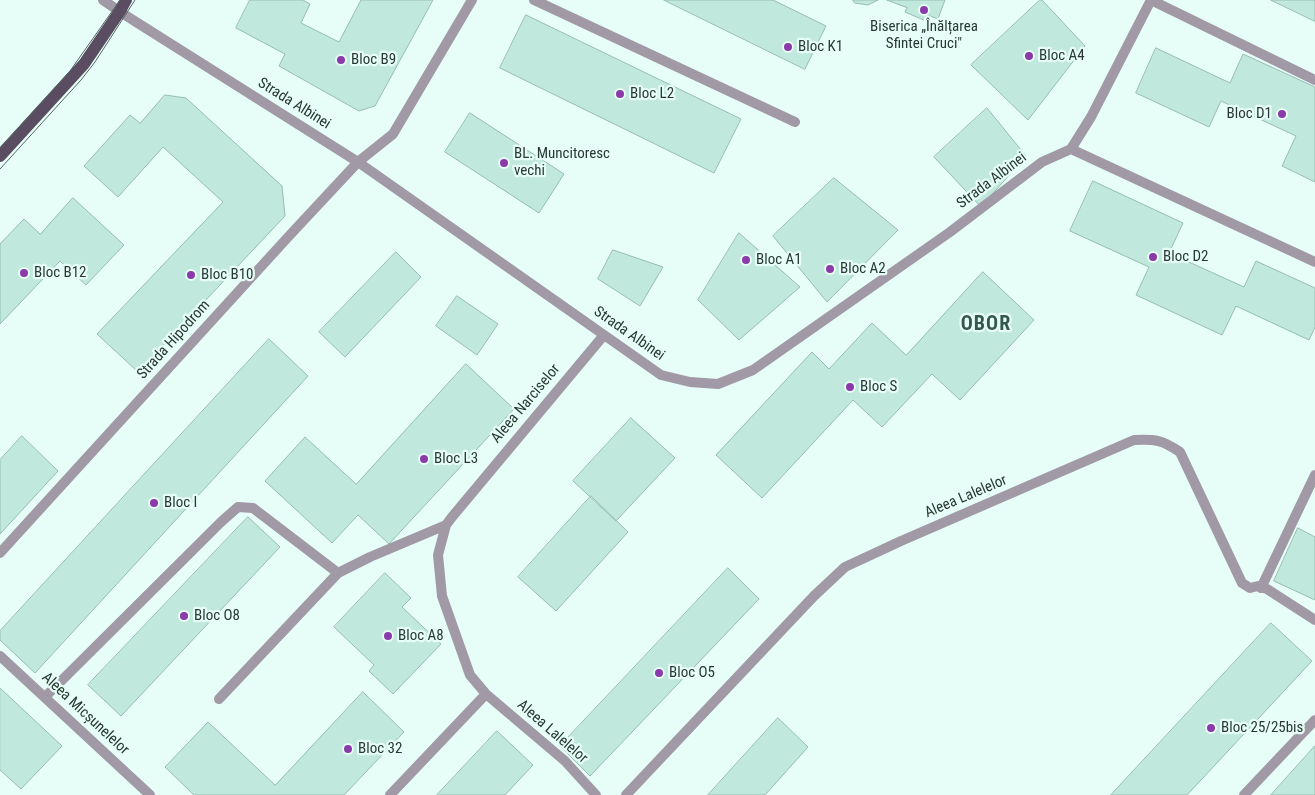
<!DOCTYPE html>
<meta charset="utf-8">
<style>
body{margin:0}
canvas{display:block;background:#e6fef7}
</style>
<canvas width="1315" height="795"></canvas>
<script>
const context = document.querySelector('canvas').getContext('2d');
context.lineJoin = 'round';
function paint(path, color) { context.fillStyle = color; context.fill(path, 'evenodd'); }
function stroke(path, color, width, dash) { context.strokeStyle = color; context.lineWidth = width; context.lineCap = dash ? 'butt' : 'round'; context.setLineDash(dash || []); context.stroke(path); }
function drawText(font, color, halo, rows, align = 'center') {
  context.font = font + ' "Roboto Condensed",sans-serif'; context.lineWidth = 4.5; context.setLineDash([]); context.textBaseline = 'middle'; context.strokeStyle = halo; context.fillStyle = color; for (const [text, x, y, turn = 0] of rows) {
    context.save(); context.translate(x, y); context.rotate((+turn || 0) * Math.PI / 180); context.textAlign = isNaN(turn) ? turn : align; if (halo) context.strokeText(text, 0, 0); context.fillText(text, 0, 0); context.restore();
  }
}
const building = new Path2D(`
 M250 0H303L310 4 301 23 339 42 361 0H433L375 106 359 111 279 66 285 54 236 28Z
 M664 0H773L826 26 805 69Z
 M853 0H878L868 5 855 3Z
 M887 0H945L938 19 928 15 926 21 905 12 907 8Z
 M1040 0H1042L1085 46 1028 120 971 65Z
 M1271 0H1315V21Z
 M526 15 741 119 714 173 500 68Z
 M1156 48 1230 83 1243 54 1315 87V182L1282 166 1296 136 1221 101 1209 127 1136 93Z
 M165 95 186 98 282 186 285 216 138 372 97 334 223 202 163 147 118 197 84 166 130 115 140 123Z
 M987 108 1026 156 981 207 934 157Z
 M470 113 564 174 539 213 445 152Z
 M834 178 898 230 827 302 773 236Z
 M1093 181 1183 223 1169 253 1244 287 1256 261 1315 288V327L1309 340 1236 306 1222 335 1136 295 1149 267 1070 231Z
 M73 198 124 245 86 285 60 261 0 324V244L24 219 40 234Z
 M739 233 800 287 739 340 698 300Z
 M613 250 663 267 640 306 598 279Z
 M396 252 421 277 345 357 319 332Z
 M983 272 1034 320 960 400 932 374 882 427 853 400 762 498 716 455 812 352 829 369 872 323 906 355Z
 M457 296 498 324 477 355 436 326Z
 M269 339 308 376 35 673 0 640V631Z
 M466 364 514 409 389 544 358 515 332 543 265 481 305 437 356 484Z
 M631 418 675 458 616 521 573 481Z
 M22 436 58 471 0 534V460Z
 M591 496 628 532 556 611 518 577Z
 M248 517 280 547 121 716 88 685Z
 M1298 528 1315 537V600L1274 581Z
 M728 568 759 599 590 776 560 746Z
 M385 573 411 598 402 607 441 644 393 694 369 671 374 665 334 627Z
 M1271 623 1312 661 1187 795H1111Z
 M0 688 62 746 21 789 0 770Z
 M363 692 404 732 344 795H194L165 767 208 722 275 785Z
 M778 718 808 747 765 795H708Z
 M497 731 533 765 505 795H437Z
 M1315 746V795H1271Z`);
const lane = new Path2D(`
 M534 0 795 122
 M1151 0 1315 80`);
const street = new Path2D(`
 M103 0 125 15 358 162 661 375 690 382 718 384 753 370 950 232 1042 162 1071 149 1315 262
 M1071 149 1091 117 1151 0
 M0 553 289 236 358 162 393 134 472 0
 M1261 588 1315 475
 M0 656 150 795
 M45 697 221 522 238 507 253 508 338 573
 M219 699 338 573 370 557 446 525
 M390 795 486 694
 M596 795 565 761 486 694 470 675 442 596 438 555 446 525 452 517 604 335
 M626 795 814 596 845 567 901 541 1134 440C1156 439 1162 440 1180 452L1242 583 1250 588 1258 586 1267 589 1315 620
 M1244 795 1315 720`);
const primary = new Path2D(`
 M0 156 84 64 120 11 126 0`);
const tram = new Path2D(`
 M0 148 70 71 120 0
 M0 169 81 80 95 62 135 0`);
const markers = [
 [924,10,5,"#8b3aa9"],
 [788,47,5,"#8b3aa9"],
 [1029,56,5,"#8b3aa9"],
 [341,60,5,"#8b3aa9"],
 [620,94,5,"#8b3aa9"],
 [1282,114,5,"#8b3aa9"],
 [504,163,5,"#8b3aa9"],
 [1153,257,5,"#8b3aa9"],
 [746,260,5,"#8b3aa9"],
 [830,269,5,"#8b3aa9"],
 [24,273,5,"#8b3aa9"],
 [191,275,5,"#8b3aa9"],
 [850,387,5,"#8b3aa9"],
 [424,459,5,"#8b3aa9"],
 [154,503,5,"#8b3aa9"],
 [184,616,5,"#8b3aa9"],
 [388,636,5,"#8b3aa9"],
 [659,673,5,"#8b3aa9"],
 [1211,728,5,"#8b3aa9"],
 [348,749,5,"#8b3aa9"]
];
const poiNames = [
 ["Biserica „Înălțarea",924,27,"center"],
 ["Sfintei Cruci\"",924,44,"center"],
 ["Bloc K1",798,47],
 ["Bloc A4",1039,56],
 ["Bloc B9",351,60],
 ["Bloc L2",630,94],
 ["Bloc D1",1272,114,"right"],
 ["BL. Muncitoresc",514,154],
 ["vechi",514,171],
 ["Bloc D2",1163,257],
 ["Bloc A1",756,260],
 ["Bloc A2",840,269],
 ["Bloc B12",34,273],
 ["Bloc B10",201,275],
 ["Bloc S",860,387],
 ["Bloc L3",434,459],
 ["Bloc I",164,503],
 ["Bloc O8",194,616],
 ["Bloc A8",398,636],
 ["Bloc O5",669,673],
 ["Bloc 25/25bis",1221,728],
 ["Bloc 32",358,749]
];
const streetNames = [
 ["Strada Albinei",294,104,32],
 ["Strada Albinei",992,181,-37],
 ["Strada Albinei",629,334,35],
 ["Strada Hipodrom",174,340,-48],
 ["Aleea Narciselor",526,404,-50],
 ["Aleea Lalelelor",966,497,-23],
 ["Aleea Micșunelelor",85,714,43],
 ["Aleea Lalelelor",552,732,41]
];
const districtNames = [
 ["OBOR",986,325]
];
paint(building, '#c0e8dc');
stroke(building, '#96bdb1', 1);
stroke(lane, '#a199a5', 10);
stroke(street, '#a199a5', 10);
stroke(primary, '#5a4c61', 12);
stroke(tram, '#566763', 1);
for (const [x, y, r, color] of markers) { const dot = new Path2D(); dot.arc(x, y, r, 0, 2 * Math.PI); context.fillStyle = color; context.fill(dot); stroke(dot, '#e6fef7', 2); }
drawText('15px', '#293834', '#e6fef7', poiNames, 'left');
drawText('15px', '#293834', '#e6fef7', streetNames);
context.letterSpacing = '1px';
drawText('bold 20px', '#35584e', '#e6fef7', districtNames);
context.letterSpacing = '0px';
</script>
